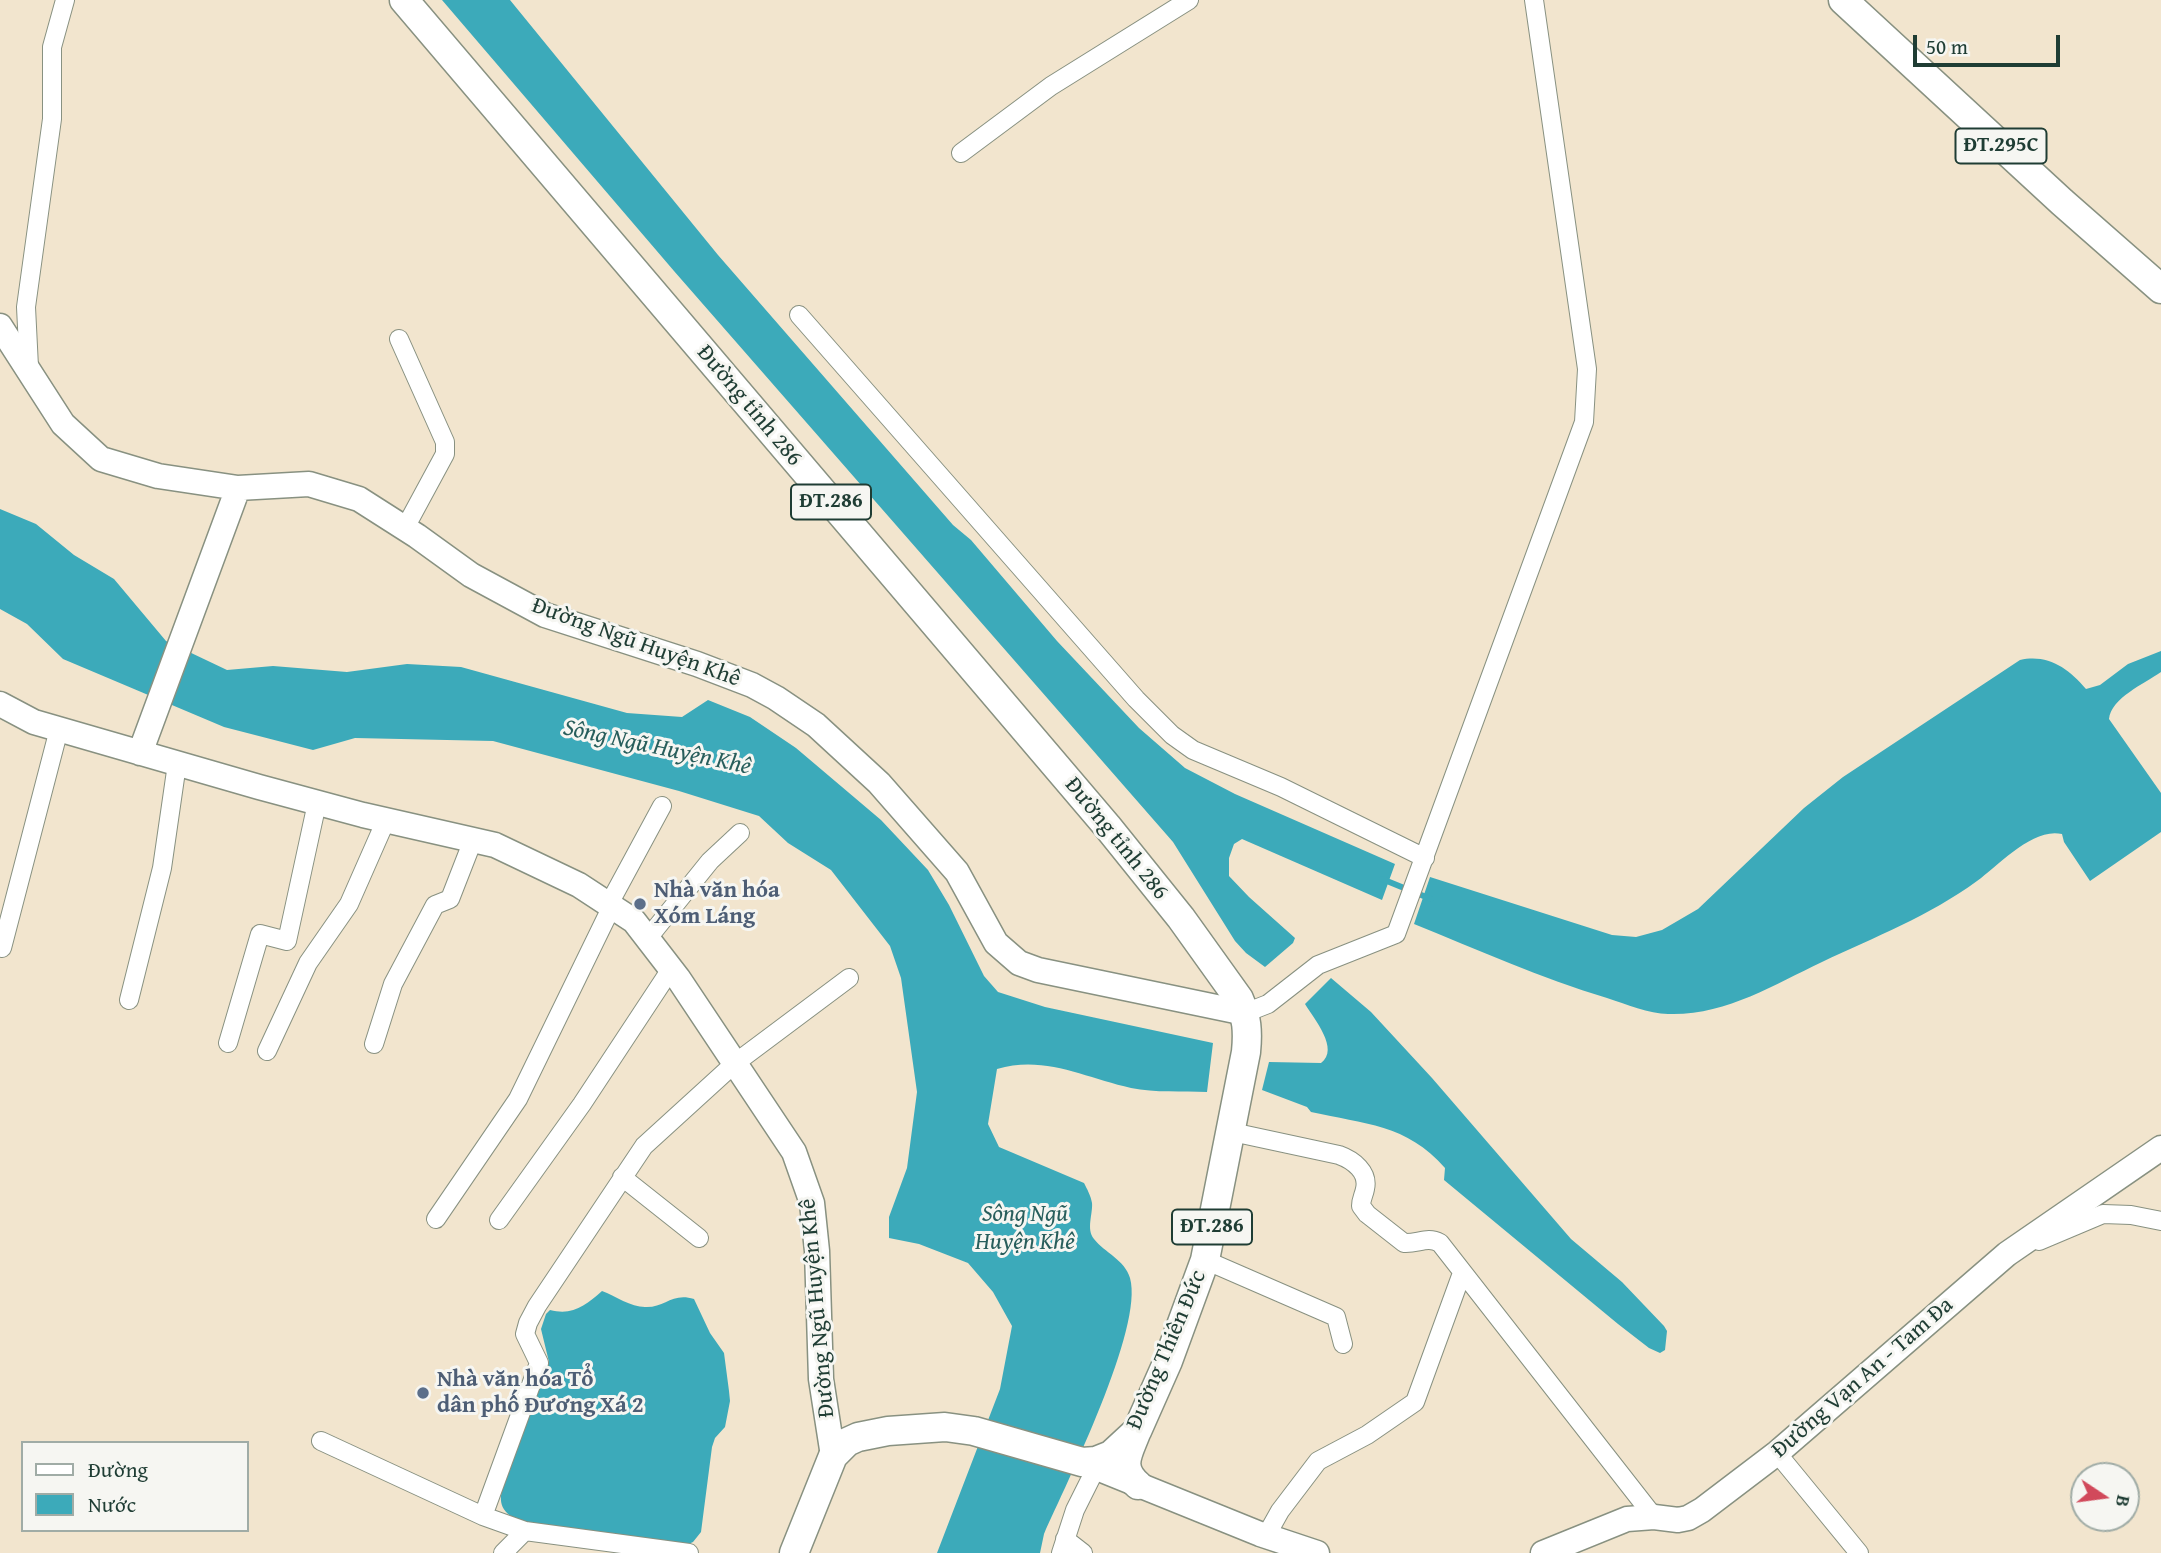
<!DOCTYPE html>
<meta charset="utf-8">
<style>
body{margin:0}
#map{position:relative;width:2161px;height:1553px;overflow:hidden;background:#f2e5ce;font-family:"Gentium Book Plus",serif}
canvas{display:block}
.legend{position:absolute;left:21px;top:1441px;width:228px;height:91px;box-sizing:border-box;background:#f6f6f2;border:2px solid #a0aca6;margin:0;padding:9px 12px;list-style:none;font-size:21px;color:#1f3d34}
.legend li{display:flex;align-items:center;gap:14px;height:35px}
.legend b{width:35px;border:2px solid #a0aca6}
.north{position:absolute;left:2070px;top:1462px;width:70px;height:70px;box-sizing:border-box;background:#f6f6f2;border:2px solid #a0aca6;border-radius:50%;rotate:103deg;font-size:19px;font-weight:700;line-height:28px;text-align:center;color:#1f3d34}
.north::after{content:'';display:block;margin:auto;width:24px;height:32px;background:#d1495b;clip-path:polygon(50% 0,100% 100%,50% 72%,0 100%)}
.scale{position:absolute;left:1913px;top:35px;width:147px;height:32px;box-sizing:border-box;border:4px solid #1f3d34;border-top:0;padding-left:9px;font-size:21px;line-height:24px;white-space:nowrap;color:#1f3d34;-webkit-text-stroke:5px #f6f6f2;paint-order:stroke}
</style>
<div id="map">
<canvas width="2161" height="1553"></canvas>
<ul class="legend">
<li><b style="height:9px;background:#fff"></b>Đường</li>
<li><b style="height:19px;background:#3caaba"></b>Nước</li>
</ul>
<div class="north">B</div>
<div class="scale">50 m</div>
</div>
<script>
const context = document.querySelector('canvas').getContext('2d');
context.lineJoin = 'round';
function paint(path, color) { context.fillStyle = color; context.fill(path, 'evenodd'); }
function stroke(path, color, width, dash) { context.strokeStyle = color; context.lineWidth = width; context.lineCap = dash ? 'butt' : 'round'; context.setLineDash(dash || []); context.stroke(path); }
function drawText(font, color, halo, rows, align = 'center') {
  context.font = font + ' "Gentium Book Plus",serif'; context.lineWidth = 6; context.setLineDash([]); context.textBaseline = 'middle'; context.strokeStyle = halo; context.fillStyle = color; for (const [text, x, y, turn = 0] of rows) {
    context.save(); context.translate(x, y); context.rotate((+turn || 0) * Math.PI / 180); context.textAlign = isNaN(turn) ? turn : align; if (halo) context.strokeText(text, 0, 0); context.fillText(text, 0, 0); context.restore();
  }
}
const water = new Path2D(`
 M442 0H510L718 255 953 525 971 540 1057 641 1139 728 1185 768 1235 794 1395 864 1382 900 1242 839 1234 844 1229 858V876L1249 897 1295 938 1293 943 1265 967 1246 953 1235 941 1173 842 674 271Z
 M0 509 36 524 74 555 114 579 166 641 227 670 273 666 347 672 407 664 461 667 627 713 682 717 708 700 750 717 796 748 881 820 928 870 949 905 984 976 998 992 1045 1007 1213 1043 1207 1092C1183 1091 1155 1093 1131 1088 1085 1078 1045 1055 997 1069L988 1124 999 1147 1084 1183C1087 1189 1091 1196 1092 1203 1093 1214 1086 1229 1094 1239 1105 1253 1125 1260 1130 1278 1144 1328 1067 1482 1044 1534L1040 1553H937L1000 1389 1012 1326 993 1292 968 1263 919 1244 889 1238V1217L907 1168 917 1092 901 978 890 946 831 870 788 843 759 816 679 791 493 741 355 738 313 750 224 727 63 659 27 624 0 609Z
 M2161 651V672C2144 684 2111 698 2109 719L2161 793V832L2090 881 2064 842 2062 834C2033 827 1999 865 1977 881 1929 916 1875 937 1822 962 1773 985 1725 1016 1668 1014 1649 1014 1626 1004 1607 998 1541 978 1478 950 1414 924L1430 877 1612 935 1636 937 1662 930 1698 909 1804 808 1843 777 2020 660C2048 654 2068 668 2086 689L2100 685 2128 664Z
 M1331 978 1371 1012 1432 1078 1571 1239 1622 1282 1664 1326 1667 1331 1665 1350 1660 1353 1649 1348 1618 1324 1444 1180 1445 1168C1407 1124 1364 1124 1311 1112L1307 1107 1262 1090 1269 1062 1321 1063C1340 1049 1314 1019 1305 1004Z
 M602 1291C615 1296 631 1307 645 1307 665 1308 672 1292 694 1299L710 1333 724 1353 729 1391 730 1401 725 1427 715 1438 712 1447 701 1532 693 1542 684 1546 521 1522C498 1511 498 1501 505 1478L549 1362 541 1329 546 1314 550 1310C573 1316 586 1305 602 1291Z`);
const stream = new Path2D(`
 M1382 879 1431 899`);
const street = new Path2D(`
 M961 153 1051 86 1189 0
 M799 315 1136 699 1172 735 1193 750 1281 787 1425 858
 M399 339 445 442V454L405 528
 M29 367 26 307 52 119V47L65 0
 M609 904 662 806
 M648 938 710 861 740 833
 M2 948 59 729
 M129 1000 162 868 177 764
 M1245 1013 1268 1004 1318 965 1396 934 1584 422 1587 369 1534 0
 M228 1043 260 934 287 941 317 803
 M374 1044 393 984 435 905 450 899 473 840
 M267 1051 308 963 349 904 386 820
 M1232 1132 1339 1155C1353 1160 1369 1172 1365 1189 1364 1195 1361 1199 1361 1206L1367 1214 1404 1243C1418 1244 1427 1236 1440 1243L1654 1517
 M622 1177 699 1238
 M436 1219 518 1099 612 906
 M499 1220 582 1104 671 969
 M2039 1241 2103 1214 2131 1215 2161 1221
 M1205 1260 1336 1317 1343 1344
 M321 1441 483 1516 525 1531
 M1777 1453 1859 1553
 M483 1516 539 1363 525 1334 528 1323 537 1306 644 1146 734 1064 849 978
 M1266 1536 1280 1511 1318 1461 1367 1435 1415 1402 1462 1273
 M1065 1539 1083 1553
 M503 1553 525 1531 689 1553
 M1061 1553 1075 1510 1096 1468`);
const secondary = new Path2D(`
 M0 326 63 424 101 459 158 476 238 488 309 484 359 499 417 536 471 575 545 615 697 664 752 685 776 698 816 725 879 783 957 872 996 943 1019 963 1038 970 1245 1013
 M0 704 34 722 259 787 363 815 495 845 579 885 634 921 678 978 794 1152 812 1203 817 1251 821 1379 833 1456
 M140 753 238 488
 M1082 1462 1260 1534 1317 1553
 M1543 1553 1627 1519 1654 1517 1678 1520 1688 1518 1702 1510 1777 1453 2007 1254 2161 1148`);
const primary = new Path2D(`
 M404 0 1107 826 1181 918 1239 999C1247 1017 1248 1032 1246 1052L1205 1260 1168 1361 1137 1431 1111 1455 1096 1461 1082 1462 974 1431 945 1427 888 1431 858 1437 847 1442 833 1456 794 1553
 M1843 0 2062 202 2161 289
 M1136 1433C1128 1454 1118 1467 1138 1485`);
const markers = [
 [640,904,7,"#5c6f8a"],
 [423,1393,7,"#5c6f8a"]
];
const shields = [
 [2001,146,91],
 [831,502,80],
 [1212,1227,80]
];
const shieldNames = [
 ["ĐT.295C",2001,146],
 ["ĐT.286",831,502],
 ["ĐT.286",1212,1227]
];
const streetNames = [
 ["Đường tỉnh 286",749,406,50],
 ["Đường Ngũ Huyện Khê",636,643,20],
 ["Đường tỉnh 286",1116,839,51],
 ["Đường Ngũ Huyện Khê",818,1308,-95],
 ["Đường Thiên Đức",1167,1350,-67],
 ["Đường Vạn An - Tam Đa",1863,1378,-41]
];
const serviceNames = [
 ["Nhà văn hóa",654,891],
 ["Xóm Láng",654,917],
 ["Nhà văn hóa Tổ",437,1380],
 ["dân phố Đương Xá 2",437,1406]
];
const waterNames = [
 ["Sông Ngũ Huyện Khê",657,748,12],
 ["Sông Ngũ",1025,1215],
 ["Huyện Khê",1025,1243]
];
paint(water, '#3caaba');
stroke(stream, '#3caaba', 6);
stroke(street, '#889181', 20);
stroke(secondary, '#889181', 27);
stroke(primary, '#889181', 31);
stroke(street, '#fff', 18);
stroke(secondary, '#fff', 24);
stroke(primary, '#fff', 28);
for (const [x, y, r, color] of markers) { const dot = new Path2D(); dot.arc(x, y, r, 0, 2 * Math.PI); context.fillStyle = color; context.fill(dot); stroke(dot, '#f6f6f2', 2.5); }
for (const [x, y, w] of shields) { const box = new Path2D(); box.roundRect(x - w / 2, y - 17.5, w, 35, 5); context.fillStyle = '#f6f6f2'; context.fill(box); stroke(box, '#1f3d34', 2); }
drawText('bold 21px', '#1f3d34', null, shieldNames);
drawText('23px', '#1f3d34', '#f6f6f2', streetNames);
drawText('bold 23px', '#4e5e75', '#f6f6f2', serviceNames, 'left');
drawText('italic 24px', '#285e5c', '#f6f6f2', waterNames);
</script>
